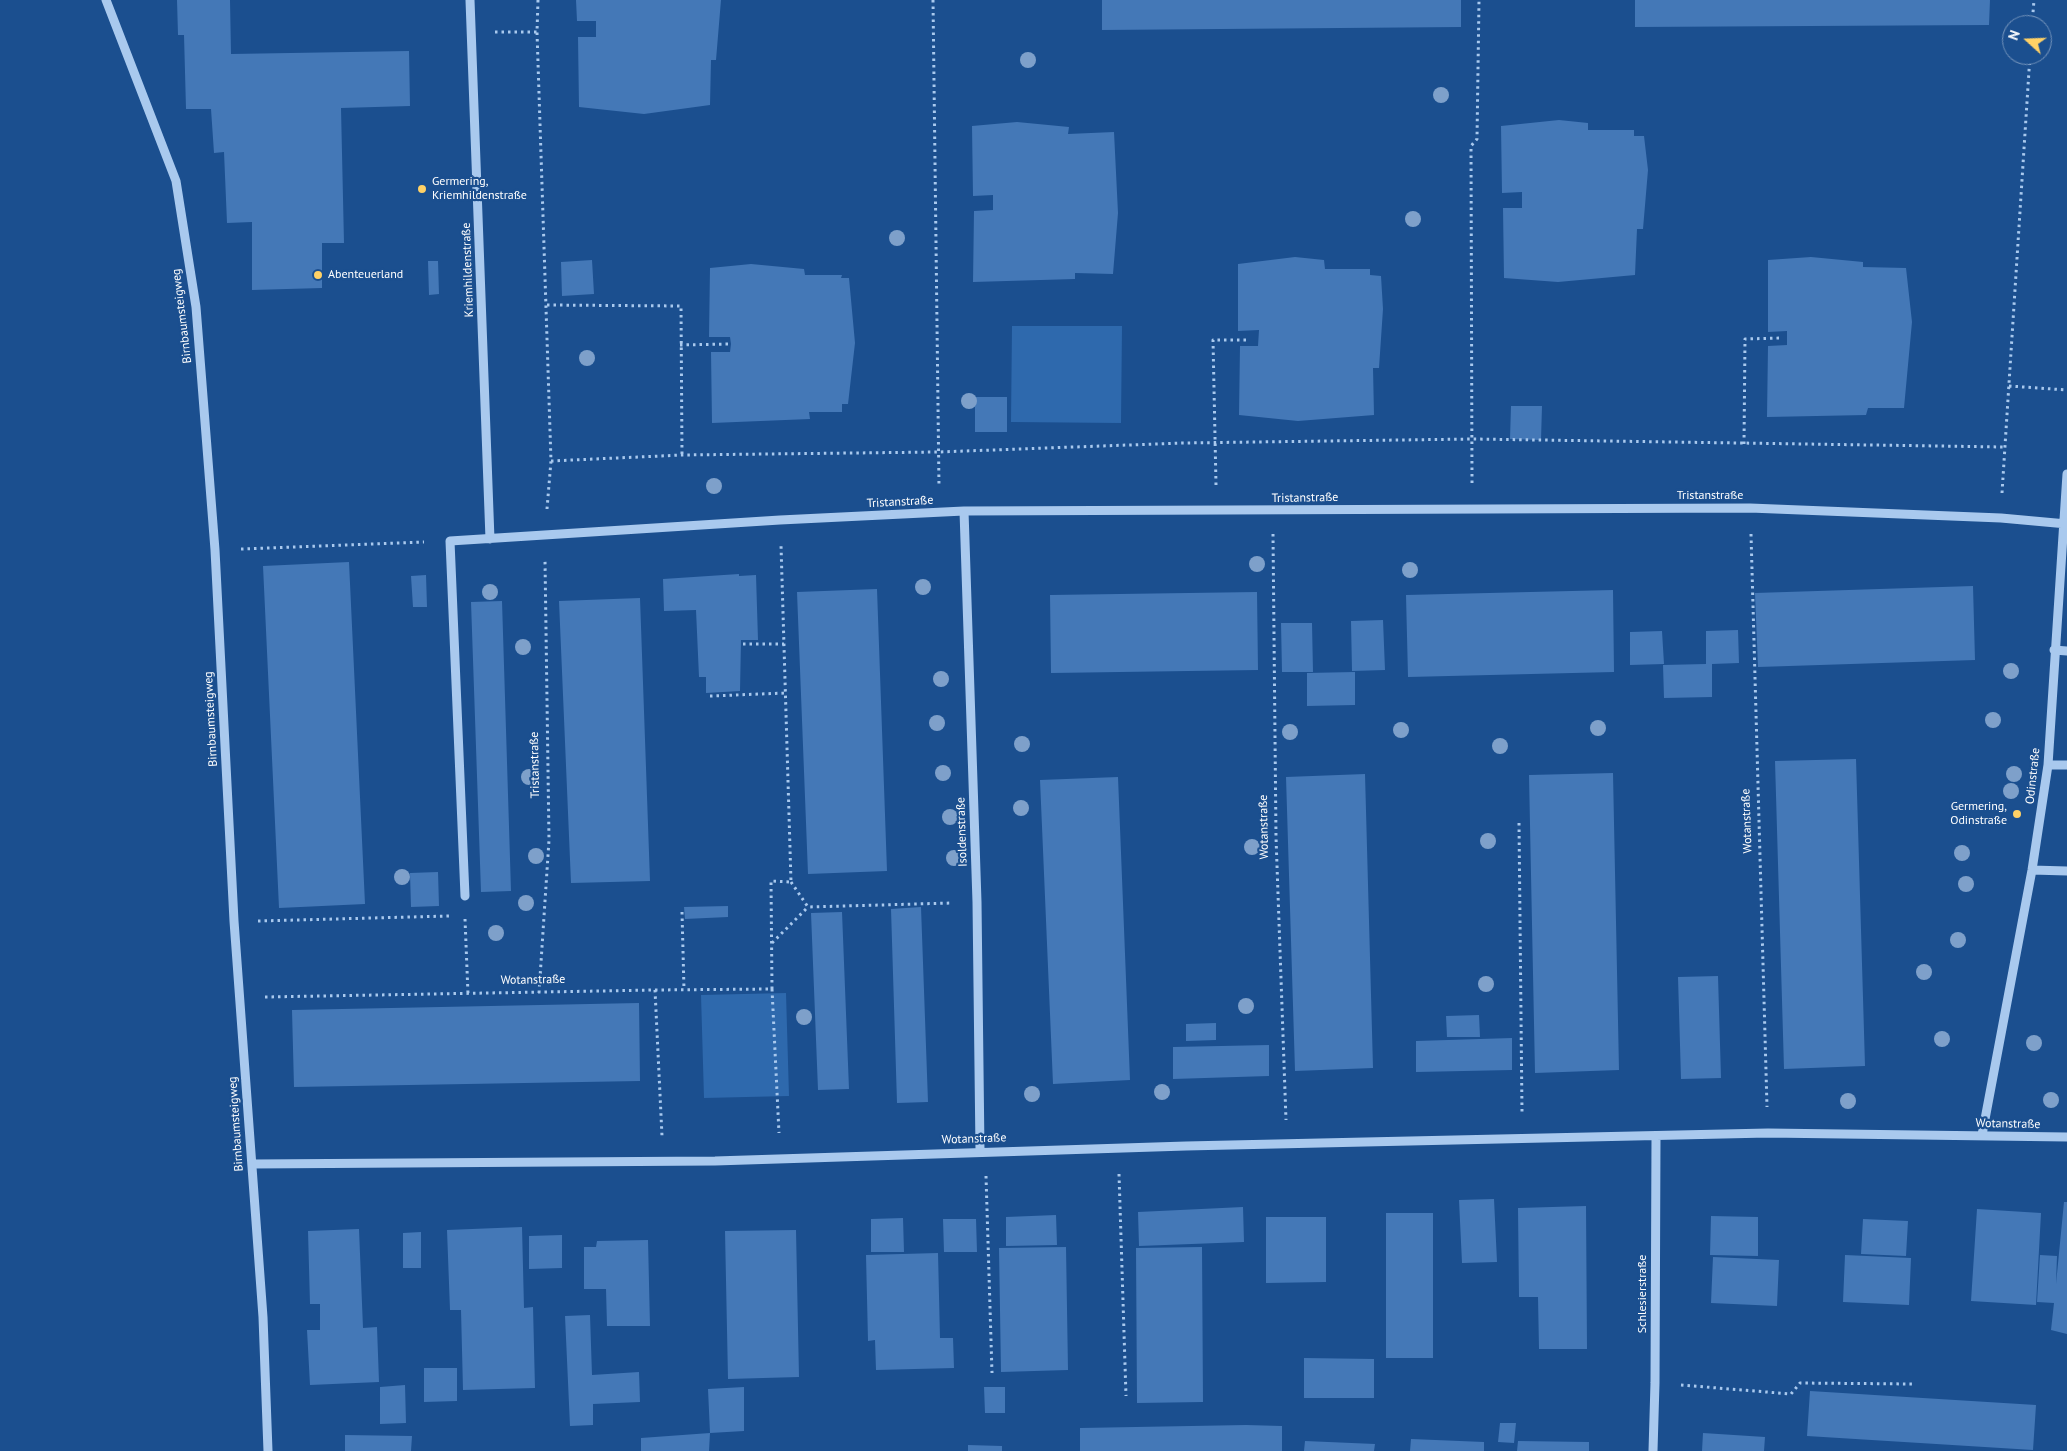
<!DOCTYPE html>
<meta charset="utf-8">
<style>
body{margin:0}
#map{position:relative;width:2067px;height:1451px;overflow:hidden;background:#1b4f8f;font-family:"PT Sans",sans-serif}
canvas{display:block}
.north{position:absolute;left:2002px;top:15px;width:50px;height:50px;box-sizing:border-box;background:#1b4f8f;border:1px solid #7695bc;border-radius:50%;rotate:290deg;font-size:14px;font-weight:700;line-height:20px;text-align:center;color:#fff}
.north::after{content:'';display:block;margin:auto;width:18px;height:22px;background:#ffd166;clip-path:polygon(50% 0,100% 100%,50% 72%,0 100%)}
</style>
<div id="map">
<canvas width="2067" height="1451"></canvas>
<div class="north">N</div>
</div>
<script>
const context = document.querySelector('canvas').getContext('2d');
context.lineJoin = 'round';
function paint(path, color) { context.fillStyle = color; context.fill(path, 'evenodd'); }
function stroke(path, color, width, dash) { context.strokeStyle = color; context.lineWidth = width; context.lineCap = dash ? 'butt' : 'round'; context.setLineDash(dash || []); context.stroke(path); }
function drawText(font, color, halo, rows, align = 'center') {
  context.font = font + ' "PT Sans",sans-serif'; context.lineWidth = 4.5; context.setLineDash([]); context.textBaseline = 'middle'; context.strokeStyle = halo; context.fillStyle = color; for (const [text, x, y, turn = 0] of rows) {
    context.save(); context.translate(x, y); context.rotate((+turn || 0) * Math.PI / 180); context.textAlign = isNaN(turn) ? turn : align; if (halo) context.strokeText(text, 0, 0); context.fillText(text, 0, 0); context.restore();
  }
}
const green = new Path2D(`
 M1012 326H1122L1121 423 1011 422Z
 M786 993 789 1096 704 1098 701 995Z`);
const building = new Path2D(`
 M177 0H230L231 54 409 51 410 106 341 108 344 243H322V288L252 290V222L227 223 224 152 214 153 211 109H186L184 35H178Z
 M576 0H721L716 60H711L710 105 644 114 579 107 578 37H596V21H577Z
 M1102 0H1461V27L1102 30Z
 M1635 0H1990L1989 25 1635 27Z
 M1559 120 1588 123V130H1634V136H1644L1648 170 1643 229H1637L1635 275 1558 282 1504 278 1503 208H1522V192L1502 193 1501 126Z
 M1017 122 1069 127 1068 134 1114 132 1118 213 1113 274 1075 273V279L973 282 974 211 993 210V195L973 196 972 126Z
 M1295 257 1324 260 1325 269H1370V275L1381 276 1383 309 1379 368H1373L1374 415 1298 421 1239 415 1240 346H1258L1259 330 1238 331V264Z
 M1811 257 1863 262V267L1906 268 1912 322 1904 408H1868L1866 415 1767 417 1768 346 1787 345V331L1768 332V260Z
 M592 260 594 294 562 296 561 262Z
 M428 261H438L439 294 429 295Z
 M751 264 804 269 805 275H842L841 278H849L855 343 848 404H842V412H809L810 419 712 423 711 352H730L731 344 730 337H709L710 268Z
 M975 397H1007V432H975Z
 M1511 406H1542L1541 440 1510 439Z
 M349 562 365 904 279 908 263 566Z
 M739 574V576L756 575 758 640H741L740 691 706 693V677H699L696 610 664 611 663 579Z
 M426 575 427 607H413L411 576Z
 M1973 586 1975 660 1758 667 1755 593Z
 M877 589 887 871 808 874 797 592Z
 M1613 590 1614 672 1408 677 1406 595Z
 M1257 592 1258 670 1051 673 1050 595Z
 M640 598 650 881 571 883 559 601Z
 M502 601 511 891 481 892 471 602Z
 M1383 620 1385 670 1352 671 1351 621Z
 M1281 623H1312L1313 672H1282Z
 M1738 630 1739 663 1712 664V697L1664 698 1663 665 1706 664V631Z
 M1662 631 1664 664 1630 665V632Z
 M1355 672V705L1307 706V673Z
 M1856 759 1865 1066 1784 1069 1775 761Z
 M1613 773 1619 1070 1535 1073 1529 775Z
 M1365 774 1373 1068 1295 1071 1286 777Z
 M1118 777 1130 1080 1053 1084 1040 780Z
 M438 872 439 906 411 907 410 873Z
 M728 906V917L685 919 684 907Z
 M921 907 928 1102 897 1103 891 909Z
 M842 912 849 1089 818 1090 811 913Z
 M1718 976 1721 1078 1681 1079 1678 977Z
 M639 1003 640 1081 294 1087 292 1010Z
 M1479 1015 1480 1037H1447L1446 1016Z
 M1216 1023V1040L1186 1041V1024Z
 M1512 1038V1070L1416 1072V1041Z
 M1269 1045V1076L1173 1079V1047Z
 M1494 1199 1497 1262 1462 1263 1459 1200Z
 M2064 1202H2067V1334L2051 1330 2054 1303 2037 1302 2040 1255 2057 1256 2056 1284Z
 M1586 1206 1587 1349H1539L1538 1297H1519L1518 1208Z
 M1243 1207 1244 1242 1139 1246 1138 1212Z
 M1977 1209 2041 1213 2036 1305 1971 1301Z
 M1386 1213H1433V1358H1386Z
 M1056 1215 1057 1245 1006 1246V1217Z
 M1711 1216 1758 1217V1256L1710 1255Z
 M1266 1217H1326V1282L1266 1283Z
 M903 1218 904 1252H871V1219Z
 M943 1219H976L977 1252H944Z
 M1863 1219 1908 1221 1906 1256 1861 1254Z
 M522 1227 524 1308 533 1307 535 1388 463 1390 461 1310H450L447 1230Z
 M359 1229 363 1328 377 1327 379 1382 310 1385 307 1330H320V1304H310L308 1231Z
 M796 1230 799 1377 728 1379 725 1231Z
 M421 1232V1268H403V1233Z
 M562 1235V1268L529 1269V1236Z
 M648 1240 650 1326H607L606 1289H584V1247H596L597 1241Z
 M1066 1247 1068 1370 1001 1372 999 1248Z
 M1202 1247 1203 1402 1137 1403 1136 1248Z
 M938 1253 940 1338H953L954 1368 876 1370 875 1340 868 1341 866 1255Z
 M1845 1255 1911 1258 1909 1305 1843 1302Z
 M1713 1257 1779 1260 1777 1306 1711 1303Z
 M590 1315 592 1375 639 1372 640 1402 593 1404V1425L570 1426 565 1316Z
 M1304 1358 1374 1359V1398H1304Z
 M424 1368H457V1401L424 1402Z
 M405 1385 406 1423 380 1424V1387Z
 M744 1387V1431L710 1433 709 1451H641V1438L710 1433 708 1389Z
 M984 1387H1005V1413H985Z
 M1810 1391 2036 1405 2033 1450 1807 1436Z
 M1500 1423H1516L1514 1443 1498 1442Z
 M1246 1425 1282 1426V1451H1080V1428Z
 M1703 1433 1765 1437 1764 1451H1702Z
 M345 1435 412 1436 411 1451H345Z
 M1411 1439 1484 1442V1451H1410Z
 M1305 1441 1375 1444 1374 1451H1304Z
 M1518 1441 1589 1442V1451H1517Z
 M968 1445 1002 1446V1451H968Z`);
const path = new Path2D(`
 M538 0 537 32 551 461 547 509
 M933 0 939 487
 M2032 25 2034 0
 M495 32H537
 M547 305 681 306 682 455
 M680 345 731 344
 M2009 386 2067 390
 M1744 444 1745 339 1781 338
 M551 461 682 455 938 452 1183 443 1473 439 2004 447
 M1472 483 1471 146 1477 139 1479 0
 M1216 485 1213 340H1247
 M2002 493 2030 55
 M1273 534 1276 837 1286 1120
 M1751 534 1767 1107
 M241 549 424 542
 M743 644H784
 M710 696 786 693
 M1519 823 1522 1112
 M791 882 808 907 952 903
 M682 912 684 990
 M465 919 468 994
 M258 921 449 916
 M772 943 808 907
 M772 989 779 1133
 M655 990 772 989 771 881 791 882 781 545
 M539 993 549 840 545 560
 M265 997 655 990 662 1136
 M1119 1174 1126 1396
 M986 1176 992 1373
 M1681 1385 1791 1394 1800 1383 1913 1384`);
const minor = new Path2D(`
 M106 0 176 181 196 307 215 550 234 921 263 1317 268 1451
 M470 0 490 539
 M964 511 977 902 980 1151
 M2054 650 2067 651
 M2048 765H2067
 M2032 870 2067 871
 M465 896 450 541 780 520 964 511 1750 508 2001 518 2067 524
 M1982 1135 2032 870 2048 765 2067 474
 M252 1164 715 1161 1186 1146 1768 1133 2067 1137
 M1653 1451 1655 1383 1656 1137`);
const trees = [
 [1028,60],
 [1441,95],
 [1413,219],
 [897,238],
 [587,358],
 [969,401],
 [714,486],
 [1257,564],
 [1410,570],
 [923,587],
 [490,592],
 [523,647],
 [2011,671],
 [941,679],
 [1993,720],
 [937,723],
 [1598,728],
 [1401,730],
 [1290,732],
 [1022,744],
 [1500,746],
 [943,773],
 [2014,774],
 [529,777],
 [2011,791],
 [1021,808],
 [950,817],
 [1488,841],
 [1252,847],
 [1962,853],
 [536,856],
 [954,858],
 [402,877],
 [1966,884],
 [526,903],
 [496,933],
 [1958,940],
 [1924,972],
 [1486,984],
 [1246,1006],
 [804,1017],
 [1942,1039],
 [2034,1043],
 [1162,1092],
 [1032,1094],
 [2051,1100],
 [1848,1101]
];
const markers = [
 [422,189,5,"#ffd166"],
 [318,275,5,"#ffd166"],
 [2017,814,5,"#ffd166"]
];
const poiNames = [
 ["Germering,",432,182],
 ["Kriemhildenstraße",432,196],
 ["Abenteuerland",328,275],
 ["Germering,",2007,807,"right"],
 ["Odinstraße",2007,821,"right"]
];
const streetNames = [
 ["Kriemhildenstraße",468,270,-92],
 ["Birnbaumsteigweg",182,316,-97],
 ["Tristanstraße",1710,496],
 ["Tristanstraße",1305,498,-1],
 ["Tristanstraße",900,502,-3],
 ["Birnbaumsteigweg",211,719,-93],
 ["Tristanstraße",535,765,-91],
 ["Odinstraße",2033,776,-84],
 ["Wotanstraße",1747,821,-92],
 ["Wotanstraße",1264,827,-91],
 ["Isoldenstraße",962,832,-92],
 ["Wotanstraße",533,980,-1],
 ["Birnbaumsteigweg",236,1124,-94],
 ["Wotanstraße",2008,1124,1],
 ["Wotanstraße",974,1139,-2],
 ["Schlesierstraße",1643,1294,-90]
];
paint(green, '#2e69ad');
paint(building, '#4478b7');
stroke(path, '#a9c9ee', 3, [2.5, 4]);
stroke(minor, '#a9c9ee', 9);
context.fillStyle = '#7ea0ca';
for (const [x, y] of trees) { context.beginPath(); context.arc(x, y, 8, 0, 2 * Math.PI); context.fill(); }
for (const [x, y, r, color] of markers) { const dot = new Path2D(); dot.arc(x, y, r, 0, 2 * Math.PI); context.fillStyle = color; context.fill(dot); stroke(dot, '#1b4f8f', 2); }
drawText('12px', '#fff', '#1b4f8f', poiNames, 'left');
drawText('12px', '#fff', '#1b4f8f', streetNames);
</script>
